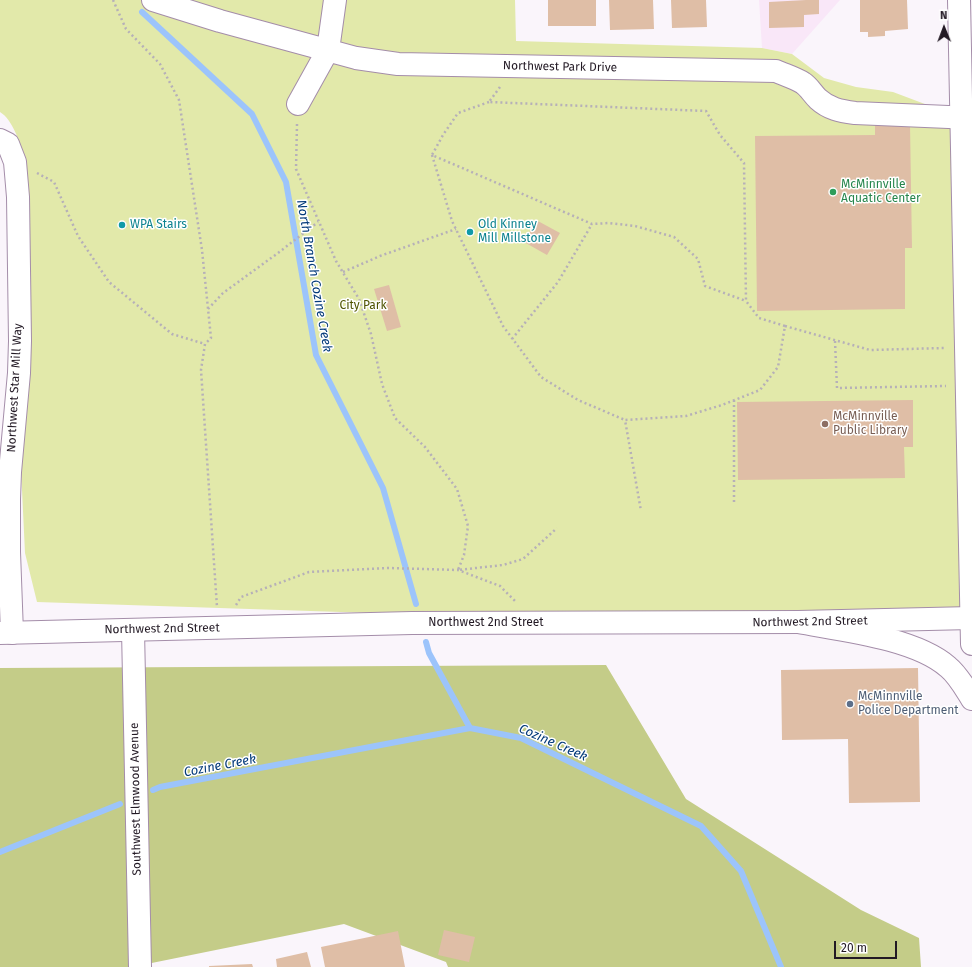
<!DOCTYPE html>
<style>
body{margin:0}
#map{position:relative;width:972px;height:967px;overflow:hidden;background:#faf5fb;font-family:"Fira Sans",sans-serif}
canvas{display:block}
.north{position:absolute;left:924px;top:8px;width:40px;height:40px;-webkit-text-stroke:3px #fff;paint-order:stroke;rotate:359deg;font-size:11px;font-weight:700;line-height:16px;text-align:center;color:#221924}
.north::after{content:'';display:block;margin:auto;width:14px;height:18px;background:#221924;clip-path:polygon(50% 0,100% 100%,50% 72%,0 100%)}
.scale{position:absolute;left:834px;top:941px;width:63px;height:18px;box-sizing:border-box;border:2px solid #221924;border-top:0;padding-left:5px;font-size:12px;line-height:14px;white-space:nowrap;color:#221924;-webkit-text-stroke:3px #fff;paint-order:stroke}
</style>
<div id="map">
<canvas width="972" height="967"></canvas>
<div class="north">N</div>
<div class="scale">20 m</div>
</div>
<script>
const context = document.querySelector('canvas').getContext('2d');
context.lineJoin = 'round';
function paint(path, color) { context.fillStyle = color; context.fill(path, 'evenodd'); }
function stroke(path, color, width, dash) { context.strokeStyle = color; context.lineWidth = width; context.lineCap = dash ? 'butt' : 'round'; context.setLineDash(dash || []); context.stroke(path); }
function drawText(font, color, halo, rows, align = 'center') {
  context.font = font + ' "Fira Sans",sans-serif'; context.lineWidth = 3; context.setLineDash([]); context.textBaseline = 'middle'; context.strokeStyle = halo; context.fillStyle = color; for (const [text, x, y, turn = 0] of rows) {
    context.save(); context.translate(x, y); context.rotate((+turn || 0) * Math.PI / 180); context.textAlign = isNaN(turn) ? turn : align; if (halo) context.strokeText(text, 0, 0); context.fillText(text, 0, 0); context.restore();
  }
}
const commercial = new Path2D(`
 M759 0H840L792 54 762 48Z`);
const green = new Path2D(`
 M0 0H515L516 41 762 48 792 54 824 78 856 87 893 92 962 118 972 618 675 623 37 602 25 553 21 469 30 371 31 321 25 156C19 142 13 120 0 112Z`);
const forest = new Path2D(`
 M606 665 686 799 861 910 919 938 921 967H448L446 962 344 924 132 967H0V668Z`);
const stream = new Path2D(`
 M142 12 252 114 286 182 316 355 383 488 416 604
 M426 642 429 653 470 728
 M153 790 160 787 470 728 521 738 701 826 741 871 781 967
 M0 852 120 804`);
const building = new Path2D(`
 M548 0H596V26H548Z
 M609 0H653L654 29 610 30Z
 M671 0H706L707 27 672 28Z
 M806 0H819V14L804 15V27L769 28V2Z
 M860 0H907L908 29 885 31V36L868 37V32H860Z
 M875 124H910L912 248H905V309L757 311 755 136 875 135Z
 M536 220 560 233 547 255 524 242Z
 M389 285 401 327 387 331 374 289Z
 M913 400V447H904L905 478 738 480 737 402Z
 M918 668 920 802 849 803 848 739 782 740 781 670Z
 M444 930 475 937 469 962 438 955Z
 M398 931 405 967H325L321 947Z
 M307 952 311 967H277L276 959Z
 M252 964 253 967H209V966Z`);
const path = new Path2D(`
 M113 0 126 29 160 64 179 100 202 250 211 338 205 344 201 370 217 607
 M500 87 489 102 706 111 720 135 744 163 746 301 759 318 785 326 778 367 760 390 722 405 686 416 625 420 641 511
 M489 102 458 113 443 135 432 155 592 224 609 223 635 226 674 237 698 259 705 286 746 301
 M297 124 296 169 336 261 359 299 371 334 382 384 395 418 425 447 457 489 468 526 464 555 458 570 503 565 523 559 557 528
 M432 155 452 221 503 326 541 377 578 400 625 420
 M37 173 54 182 78 236 109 282 172 334 205 344
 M343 272 380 256 456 229
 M208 309 223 293 278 253 318 222
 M785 326 870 350 945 348
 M512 339 558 282 592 224
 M835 341 837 388 946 386
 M734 400V503
 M236 605 241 597 309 572 389 568 458 570 500 586 515 601`);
const minor = new Path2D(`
 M153 0 220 21 356 58 398 64 776 71C785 75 795 78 803 83 809 87 812 93 818 99 829 109 840 111 855 113L972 118
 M298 104 328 50 335 0
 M0 140 8 144 15 162 18 197 20 341 19 373 10 472 9 499V552L12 633
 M133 630 140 967`);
const major = new Path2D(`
 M0 633 412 623 798 622 972 618`);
const highway = new Path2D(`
 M959 0 972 644
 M798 622C841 630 915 638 948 667 958 675 965 688 972 699`);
const markers = [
 [833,192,4,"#2e9e5b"],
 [122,225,4,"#0f9aa8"],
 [470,232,4,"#0f9aa8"],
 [825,424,4,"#8d6e63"],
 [850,704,4,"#5c6f8a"]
];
const streetNames = [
 ["Northwest Park Drive",560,67,1],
 ["Northwest Star Mill Way",15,388,-87],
 ["Northwest 2nd Street",810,622,-1],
 ["Northwest 2nd Street",486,623],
 ["Northwest 2nd Street",162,629,-1],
 ["Southwest Elmwood Avenue",136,799,-91]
];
const leisureNames = [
 ["McMinnville",841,185],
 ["Aquatic Center",841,199]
];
const cultureNames = [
 ["WPA Stairs",130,225],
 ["Old Kinney",478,225],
 ["Mill Millstone",478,239]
];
const parkNames = [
 ["City Park",363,306]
];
const educationNames = [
 ["McMinnville",833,417],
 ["Public Library",833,431]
];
const serviceNames = [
 ["McMinnville",858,697],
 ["Police Department",858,711]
];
const waterNames = [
 ["North Branch Cozine Creek",314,276,80],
 ["Cozine Creek",553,743,24],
 ["Cozine Creek",220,766,-11]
];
paint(commercial, '#f9e7f8');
paint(green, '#e2e9aa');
paint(forest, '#c4cc88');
stroke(stream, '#9cc4fb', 6);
paint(building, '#dfbea6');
stroke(minor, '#a48da9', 24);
stroke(major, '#a48da9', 24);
stroke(highway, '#a48da9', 24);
stroke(path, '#b6b0b8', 2.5, [2, 3]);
stroke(minor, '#fff', 22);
stroke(major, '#fff', 22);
stroke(highway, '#fff', 22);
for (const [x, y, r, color] of markers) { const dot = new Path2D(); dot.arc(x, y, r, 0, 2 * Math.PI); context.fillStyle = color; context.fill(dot); stroke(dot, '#fff', 1.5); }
drawText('12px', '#221924', '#fff', streetNames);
drawText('12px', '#27864d', '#fff', leisureNames, 'left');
drawText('12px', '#0d838f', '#fff', cultureNames, 'left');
drawText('12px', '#4f5400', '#fff', parkNames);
drawText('12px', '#785e54', '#fff', educationNames, 'left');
drawText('12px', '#4e5e75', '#fff', serviceNames, 'left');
drawText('italic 13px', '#053b7a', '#fff', waterNames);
</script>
